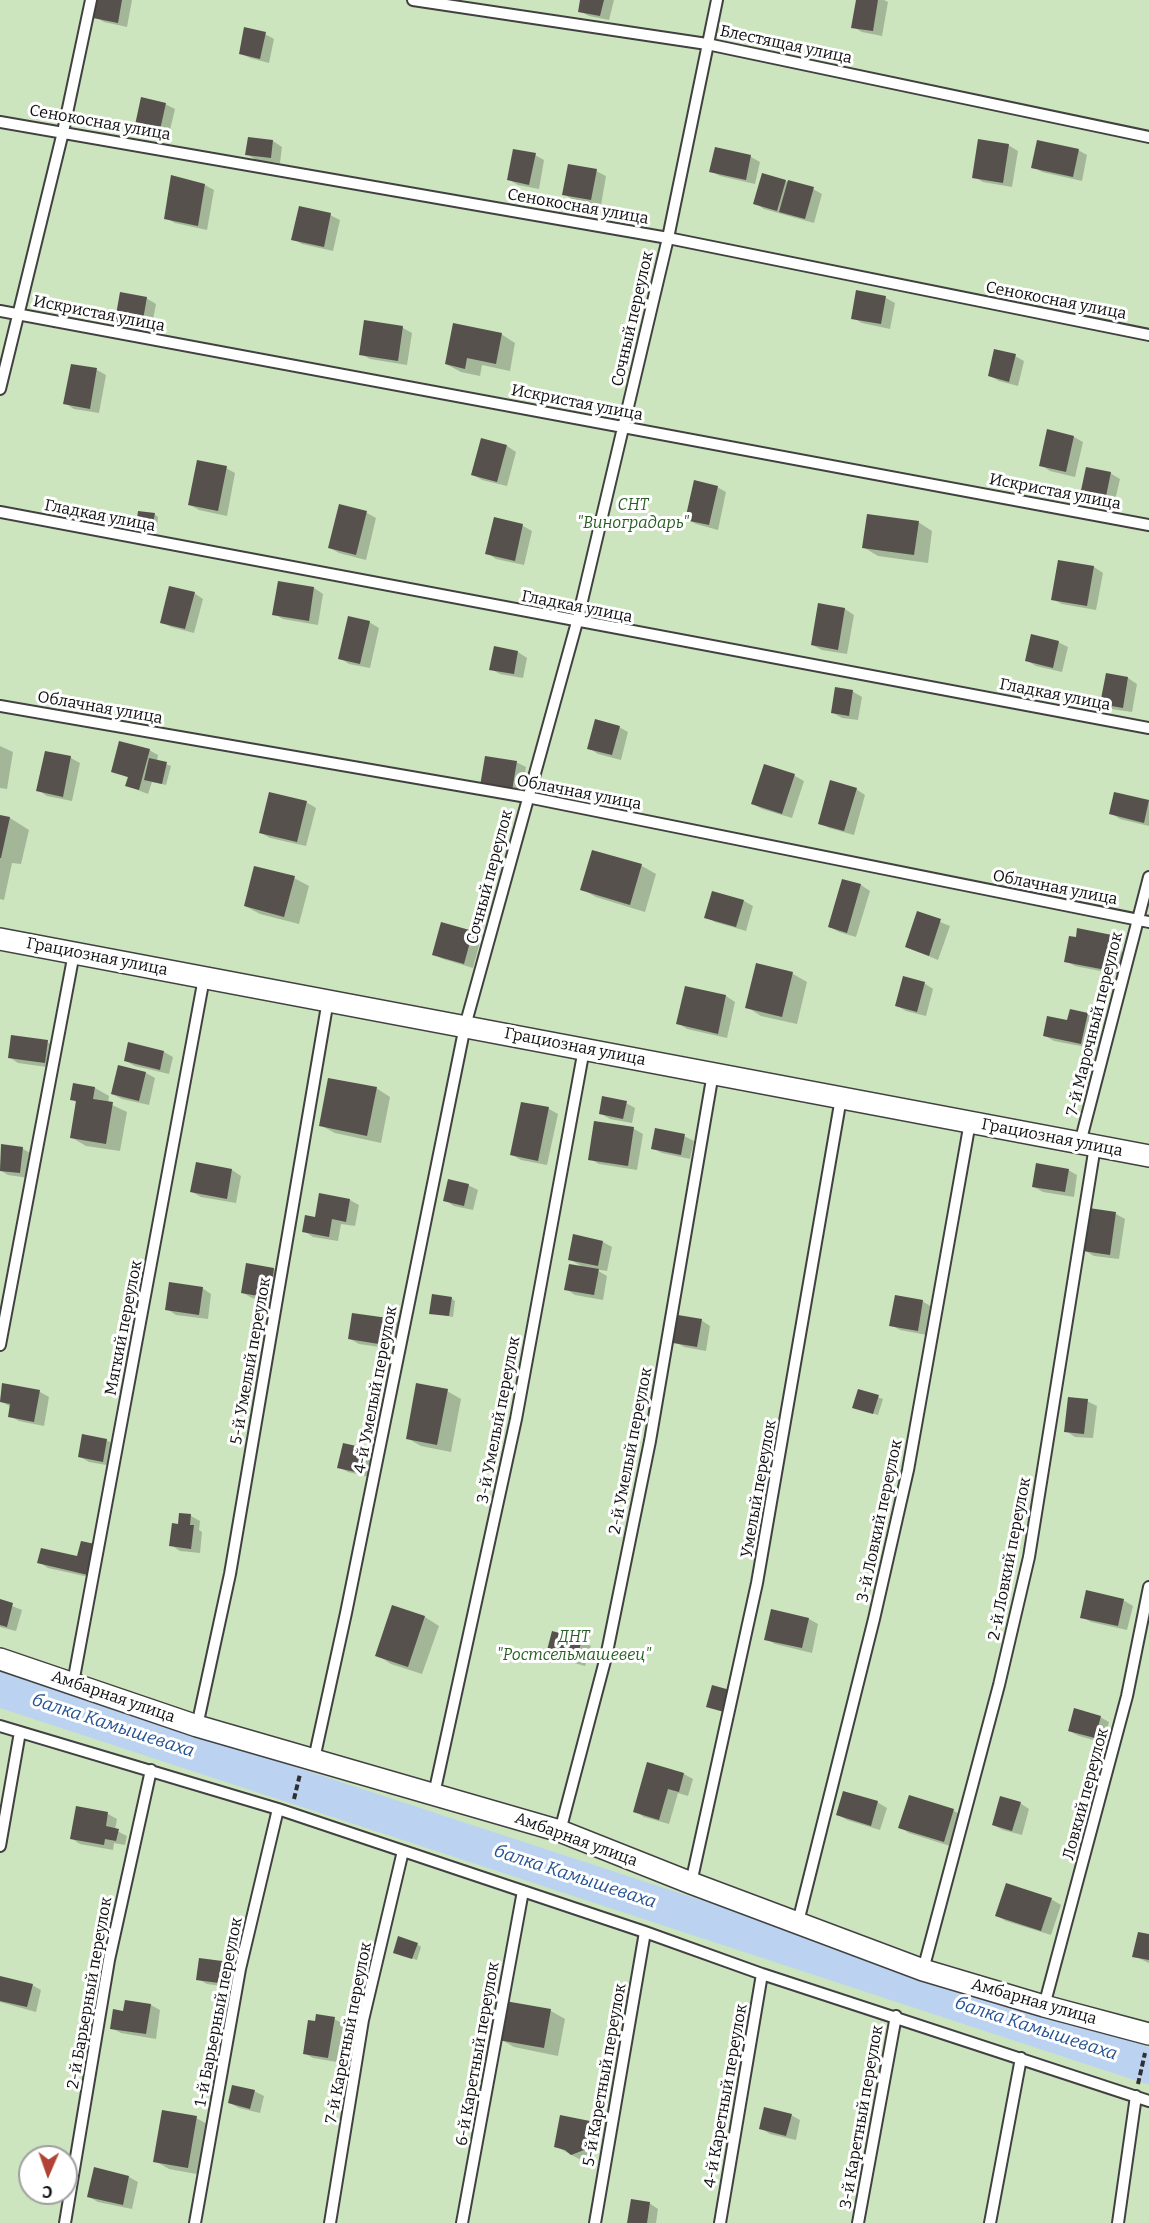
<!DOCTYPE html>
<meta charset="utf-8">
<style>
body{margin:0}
#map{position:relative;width:1149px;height:2223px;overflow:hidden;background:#fdfdf1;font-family:Bitter,serif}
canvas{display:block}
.north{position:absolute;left:18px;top:2145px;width:60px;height:60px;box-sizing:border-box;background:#fff;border:2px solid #9f9f9f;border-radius:50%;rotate:182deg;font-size:16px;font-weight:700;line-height:24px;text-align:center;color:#0e0e0e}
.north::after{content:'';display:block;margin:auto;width:21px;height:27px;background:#b04334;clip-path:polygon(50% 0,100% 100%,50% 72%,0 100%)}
</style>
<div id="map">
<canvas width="1149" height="2223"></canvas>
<div class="north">С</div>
</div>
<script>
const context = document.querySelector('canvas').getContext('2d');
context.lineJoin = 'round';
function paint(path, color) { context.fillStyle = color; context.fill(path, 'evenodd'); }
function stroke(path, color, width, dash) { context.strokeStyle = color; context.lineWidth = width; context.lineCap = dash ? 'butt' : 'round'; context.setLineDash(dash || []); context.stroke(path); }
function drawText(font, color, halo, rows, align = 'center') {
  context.font = font + ' Bitter,serif'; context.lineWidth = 6; context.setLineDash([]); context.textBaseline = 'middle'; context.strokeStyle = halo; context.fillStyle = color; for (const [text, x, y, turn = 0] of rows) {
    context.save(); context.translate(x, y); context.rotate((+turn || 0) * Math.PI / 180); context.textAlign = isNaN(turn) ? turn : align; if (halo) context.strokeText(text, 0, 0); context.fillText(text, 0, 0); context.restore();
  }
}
const green = new Path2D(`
 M0 0H1149V2223H0ZM30 2157H66V2193H30Z`);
const shadow = new Path2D(`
 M98 0H132L127 27 104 22 95 17Z
 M582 0H614L609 20 589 16 580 11Z
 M858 0H884L888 2 882 36 862 32 853 27Z
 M265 34 274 39 269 63 250 58 240 53Z
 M165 104 175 109 169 134 146 129 136 124Z
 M273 141 282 147 280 163 256 160 247 154Z
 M1008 145 1018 151 1012 187 983 182 974 177Z
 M716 149 751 157 760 162 755 184 720 176 711 171Z
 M1078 150 1087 155 1082 181 1042 172 1033 167Z
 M535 155 544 160 539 189 518 185 508 179Z
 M596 171 606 176 601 205 573 200 564 194Z
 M785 181 813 189 822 194 814 223 764 209 755 203Z
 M205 185 214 190 207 230 175 223 166 218Z
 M330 215 340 220 333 251 302 244 293 239Z
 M858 292 886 298 895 303 890 329 862 323 853 318Z
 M146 298 156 304 150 335 125 331 115 326Z
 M366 322 403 328 412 333 407 365 370 359 361 354Z
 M501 334 515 343 510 371 482 365 480 376 461 372 446 364Z
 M1015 356 1024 361 1018 386 999 381 990 376Z
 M72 365 97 370 106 375 99 413 74 409 65 403Z
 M1074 437 1083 442 1075 477 1050 471 1041 465Z
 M482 440 507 446 516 452 507 486 482 480 473 475Z
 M226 468 235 473 227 516 199 510 190 505Z
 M1110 473 1120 479 1114 505 1091 500 1082 494Z
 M717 487 726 492 718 530 696 524 686 519Z
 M341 506 367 513 376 518 366 560 339 553 330 548Z
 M154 514 158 517 157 528 140 526Z
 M495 519 523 526 532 531 524 565 496 559 487 553Z
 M918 522 932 531 928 563 878 556 863 547Z
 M1059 562 1094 567 1103 573 1096 610 1062 604 1052 599Z
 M279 583 314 588 323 594 318 625 283 619 274 614Z
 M194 593 203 599 194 633 171 627 161 622Z
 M819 605 845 609 854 615 847 654 822 650 812 645Z
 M369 622 379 628 370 668 349 664 340 658Z
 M1058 642 1068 647 1062 672 1036 666 1026 660Z
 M518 652 527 658 523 678 500 674 491 669Z
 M1107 675 1128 678 1137 684 1132 712 1111 709 1102 704Z
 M852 691 862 697 858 720 842 718 833 713Z
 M619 727 628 732 621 760 598 754 589 748Z
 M0 746 13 752 7 789 0 788Z
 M149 750 158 755 157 761 171 766 166 785 152 782 148 794 127 786 129 778 113 771Z
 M46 752 71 758 80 763 72 801 47 796 38 790Z
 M516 762 526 767 521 795 491 791Z
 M765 766 795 776 804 781 792 818 762 809 753 804Z
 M856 789 865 795 854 835 829 828 820 823Z
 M1115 794 1149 801V826L1120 819 1111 813Z
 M306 802 316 808 306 846 270 838 261 833Z
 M0 816 10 818 29 830 21 864 12 863 4 900 0 899Z
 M593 851 642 866 656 874 645 912 596 897 582 889Z
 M294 878 309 886 299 924 260 914 245 906Z
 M843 880 861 885 870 891 856 937 839 932 830 927Z
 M744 901 753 906 746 931 715 922 706 917Z
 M918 913 950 926 938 960 906 947Z
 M472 933 481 938 473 968 443 959 433 954Z
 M1111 936 1121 942 1119 950 1124 953 1120 975 1075 966 1066 961 1077 939Z
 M758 965 793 974 807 982 797 1024 761 1016 747 1007Z
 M924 983 933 989 926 1016 906 1011 897 1006Z
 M686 988 726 996 735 1002 727 1038 687 1029 678 1023Z
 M1087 1014 1097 1020 1091 1048 1054 1041 1045 1036Z
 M47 1042 57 1047 54 1068 18 1063 9 1057Z
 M164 1052 173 1057 169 1074 135 1066 126 1061Z
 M146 1073 155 1078 149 1105 122 1099 112 1094Z
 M74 1085 95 1088 109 1096 108 1103 127 1112 120 1151 86 1146 71 1137 77 1103 72 1099Z
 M376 1088 390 1097 381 1143 335 1133 320 1125Z
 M523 1103 549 1109 558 1114 547 1165 521 1160 512 1155Z
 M626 1103 635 1108 632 1123 610 1119 600 1113Z
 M595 1123 634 1129 643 1134 637 1170 599 1164 590 1159Z
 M684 1136 694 1141 690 1159 662 1153 652 1148Z
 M2 1146 23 1149 32 1154 29 1178 8 1175 0 1170Z
 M197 1164 232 1170 241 1176 236 1203 201 1197 192 1192Z
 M1068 1170 1077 1175 1074 1197 1043 1192 1034 1187Z
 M468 1185 478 1190 473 1210 454 1206 445 1200Z
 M350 1200 359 1205 355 1226 341 1224 338 1241 313 1237 304 1231 316 1219Z
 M1116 1214 1125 1219 1119 1259 1094 1256 1084 1250Z
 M574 1236 603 1242 612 1247 607 1271 595 1269 607 1276 603 1300 575 1295 566 1289 583 1267 569 1259Z
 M274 1269 283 1274 279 1302 252 1298 243 1293Z
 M202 1288 211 1294 208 1319 176 1315 167 1309Z
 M451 1298 455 1301 453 1317 431 1313Z
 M922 1301 932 1307 927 1335 900 1330 891 1325Z
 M395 1320 404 1326 400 1350 359 1344 350 1339Z
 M701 1320 710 1326 706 1351 684 1347 675 1342Z
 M3 1385 40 1392 49 1397 44 1426 19 1421 10 1416 11 1407 0 1401Z
 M447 1391 461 1399 451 1452 421 1446 407 1438Z
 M859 1391 883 1399 878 1415 858 1409Z
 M1087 1401 1097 1406 1093 1438 1075 1437 1066 1431Z
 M106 1440 116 1445 112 1466 89 1462 80 1457Z
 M344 1444 365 1449 374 1454 369 1477 348 1472 339 1467Z
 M191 1516 200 1521 199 1530 202 1532 200 1553 180 1551 171 1545 179 1526Z
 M95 1546 104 1551 98 1579 48 1568 39 1562 79 1558Z
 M1123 1600 1133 1606 1127 1630 1091 1622 1082 1617Z
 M0 1601 22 1610 16 1631 0 1627Z
 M393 1607 425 1617 439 1626 422 1674 391 1664 377 1655Z
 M772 1611 809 1619 818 1624 812 1653 775 1644 766 1639Z
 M581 1641 591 1646 585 1666 557 1658 547 1653Z
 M1100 1717 1109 1722 1104 1743 1079 1736 1069 1731Z
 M648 1764 684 1774 693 1779 688 1796 678 1793 669 1824 644 1817 635 1811Z
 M910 1797 954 1811 963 1816 953 1847 909 1833 900 1827Z
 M877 1802 887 1808 880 1830 847 1820 838 1815Z
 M1020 1803 1029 1809 1022 1835 1003 1830 993 1825Z
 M77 1808 108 1814 117 1819 115 1830 127 1836 125 1845 114 1843 113 1850 80 1844 71 1838Z
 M1051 1899 1061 1905 1051 1935 1006 1921 996 1915Z
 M1149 1936V1963L1134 1956Z
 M417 1944 421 1947 417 1960 399 1954Z
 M230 1963 239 1969 236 1988 207 1984 198 1979Z
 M0 1981 32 1985 41 1990 36 2012 0 2002Z
 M507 2002 551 2011 565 2019 558 2056 514 2047 500 2039Z
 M151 2005 160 2010 156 2039 121 2033 111 2028 124 2013Z
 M334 2019 344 2024 337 2062 313 2058 304 2053 316 2023Z
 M254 2091 264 2096 260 2113 239 2108 230 2103Z
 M791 2115 800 2120 796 2140 770 2134 761 2128Z
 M196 2118 211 2126 202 2175 169 2169 155 2161Z
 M589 2123 598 2128 593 2155 581 2160 555 2146Z
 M95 2169 129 2177 138 2182 132 2209 98 2202 89 2197Z
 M649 2203 658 2209 656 2223H630Z`);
const river = new Path2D(`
 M0 1689 1149 2066`);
const building = new Path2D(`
 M96 0H122L118 23 93 18Z
 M580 0H604L600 16 578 12Z
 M856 0H878L873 31 851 28Z
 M244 27 266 32 260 59 239 54Z
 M141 97 166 103 160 130 135 125Z
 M248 137 273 140 271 158 245 155Z
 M978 139 1009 144 1003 183 972 178Z
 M1037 140 1079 149 1073 177 1031 168Z
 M715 147 751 155 746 180 709 172Z
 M513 149 536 153 529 185 507 180Z
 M568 164 597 169 591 200 562 195Z
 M762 173 786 180 777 211 753 204Z
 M171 175 205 184 198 226 164 219Z
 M788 180 814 187 805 219 779 212Z
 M299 206 331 213 324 247 291 240Z
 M856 290 886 296 881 324 851 319Z
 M120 292 147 297 141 331 114 326Z
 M364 320 403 326 398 361 359 355Z
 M453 323 502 333 496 364 467 358 465 369 445 364Z
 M994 349 1016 354 1009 382 988 376Z
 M71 364 97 368 90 409 63 404Z
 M1047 429 1074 436 1066 472 1039 466Z
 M481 438 507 445 497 482 471 475Z
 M197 460 227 466 218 511 188 505Z
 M1086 467 1111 472 1105 501 1080 495Z
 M694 480 718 486 709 525 685 520Z
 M339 504 367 511 356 555 328 548Z
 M138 511 155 513 152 529 136 527Z
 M867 514 919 521 914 555 862 548Z
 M494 517 523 524 515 561 485 554Z
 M1058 560 1094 566 1087 606 1051 600Z
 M278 581 314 587 309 621 272 615Z
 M169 586 195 592 185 629 160 623Z
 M818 603 845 608 838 650 811 645Z
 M348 616 370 621 360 664 338 659Z
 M1031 634 1059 641 1053 668 1025 661Z
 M494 646 518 651 514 674 489 670Z
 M1106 673 1128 677 1123 708 1100 704Z
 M835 687 853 690 849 716 831 713Z
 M595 719 620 726 612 755 587 749Z
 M119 741 150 749 139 790 125 786 128 777 111 772Z
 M45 751 71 756 63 797 36 791Z
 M485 756 517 761 512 791 480 786Z
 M149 758 167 762 162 784 144 780Z
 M764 764 795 774 782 814 751 804Z
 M830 780 857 788 844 831 818 824Z
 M269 792 307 801 297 842 259 833Z
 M1114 792 1149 800 1144 823 1109 814Z
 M0 815 10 817 1 858H0Z
 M592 850 642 864 630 905 580 890Z
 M254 866 295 876 284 917 244 906Z
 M842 879 861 884 847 933 828 927Z
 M712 891 744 900 736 927 704 918Z
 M917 911 941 919 929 956 905 947Z
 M441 922 473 931 464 964 432 955Z
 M1077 928 1112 935 1110 945 1115 946 1111 971 1064 962 1069 936 1076 937Z
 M756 963 793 972 782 1017 745 1008Z
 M903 976 925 982 917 1012 895 1006Z
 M685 986 726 995 718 1034 676 1024Z
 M1070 1009 1088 1013 1081 1044 1043 1036 1047 1016 1067 1020Z
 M11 1035 48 1040 45 1063 8 1058Z
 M128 1042 164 1051 160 1070 124 1061Z
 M118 1065 146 1072 139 1101 111 1094Z
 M328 1078 377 1087 367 1136 319 1126Z
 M73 1083 95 1087 93 1099 113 1102 106 1144 70 1138 76 1101 70 1100Z
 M602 1096 627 1101 623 1119 599 1114Z
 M521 1102 549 1107 538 1161 510 1155Z
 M594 1121 634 1127 628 1166 588 1160Z
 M655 1128 685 1134 681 1155 651 1149Z
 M1 1144 23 1147 20 1173 0 1171Z
 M196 1162 232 1169 227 1199 190 1192Z
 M1036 1163 1069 1169 1065 1192 1032 1187Z
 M448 1179 469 1184 464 1206 443 1201Z
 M319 1193 350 1199 346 1222 332 1219 329 1237 302 1232 305 1215 315 1217Z
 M1089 1208 1116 1212 1110 1255 1083 1251Z
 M573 1234 603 1241 598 1266 568 1260Z
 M246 1263 274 1268 270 1298 241 1293Z
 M569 1264 599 1269 594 1295 564 1290Z
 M169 1282 203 1287 199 1315 165 1310Z
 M432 1294 452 1297 449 1316 429 1314Z
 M895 1295 923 1300 918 1331 889 1326Z
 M352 1313 395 1319 391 1346 348 1339Z
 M678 1315 702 1319 697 1347 673 1343Z
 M2 1383 40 1390 34 1422 8 1417 10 1404 0 1402Z
 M416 1383 448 1389 437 1445 406 1439Z
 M858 1389 879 1395 873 1414 852 1408Z
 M1068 1397 1088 1399 1084 1434 1064 1432Z
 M82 1434 107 1439 103 1462 78 1457Z
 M343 1443 365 1448 360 1473 337 1468Z
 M179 1513 191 1514 190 1525H194L191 1549 169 1546 172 1523 178 1524Z
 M81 1541 95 1544 88 1575 37 1563 41 1548 77 1556Z
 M1086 1590 1124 1599 1118 1626 1080 1618Z
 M0 1599 13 1603 7 1627 0 1625Z
 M392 1605 425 1616 408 1667 375 1656Z
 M771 1609 809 1618 802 1648 764 1640Z
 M552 1631 582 1639 576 1662 546 1654Z
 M712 1685 730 1690 724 1712 706 1707Z
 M1074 1708 1101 1716 1095 1738 1068 1731Z
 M647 1762 684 1773 679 1792 668 1789 659 1820 633 1812Z
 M843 1791 878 1801 871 1826 836 1815Z
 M909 1795 954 1809 944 1842 898 1828Z
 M1000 1796 1021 1802 1012 1831 992 1825Z
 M76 1806 108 1812 106 1826 119 1829 116 1841 105 1839 104 1845 70 1839Z
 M1006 1883 1052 1898 1041 1931 995 1916Z
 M1138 1932 1149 1934V1960L1132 1957Z
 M398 1936 418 1943 412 1959 393 1953Z
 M199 1958 230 1962 227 1984 196 1980Z
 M0 1976 33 1984 27 2007 0 2001Z
 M125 2000 151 2004 146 2034 110 2029 113 2009 123 2011Z
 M505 2001 551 2009 544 2048 498 2040Z
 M316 2014 335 2017 328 2058 303 2054 308 2020 315 2021Z
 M232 2085 255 2090 250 2109 228 2103Z
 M764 2107 792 2114 786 2136 759 2129Z
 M162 2110 197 2116 188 2168 153 2162Z
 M560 2115 590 2121 584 2150 571 2155 565 2150 554 2147Z
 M94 2167 129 2176 123 2205 87 2197Z
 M631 2199 650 2202 647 2223H627Z`);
const path = new Path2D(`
 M294 1799 300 1774
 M1138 2084 1145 2053`);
const service = new Path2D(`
 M413 0 707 44 1149 137
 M0 122 668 238 1149 335
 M0 311 1149 525
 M0 389 63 132 91 0
 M0 512 1149 728
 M0 706 527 797 1149 922
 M1080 1143 1149 877
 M0 1345 74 953
 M73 1683 204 978
 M0 1726 278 1809 645 1932 762 1974 1149 2101
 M197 1726 230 1574 328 1000
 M314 1759 346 1613 465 1026 577 622 668 238 717 0
 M434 1794 516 1419 584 1049
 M560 1831 606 1657 650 1441 713 1073
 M0 1846 20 1732
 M691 1883 757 1583 841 1098
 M798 1922 874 1619 908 1470 970 1122
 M923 1970 999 1685 1029 1557 1095 1146
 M1044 2006 1127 1696 1149 1587
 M65 2223 109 1960 151 1770
 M195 2223 240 1969 278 1809
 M330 2223 363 2020 403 1851
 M462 2223 523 1891
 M595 2223 645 1932
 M720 2223 762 1974
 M858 2223 896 2016
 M990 2223 1021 2058
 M1118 2223 1136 2096`);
const minor = new Path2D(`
 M0 939 1149 1156
 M0 1659 197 1726 560 1831 691 1883 923 1970 1044 2006 1149 2034`);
const streetNames = [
 ["Блестящая улица",786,45,12],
 ["Сенокосная улица",100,123,10],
 ["Сенокосная улица",578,207,10],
 ["Сенокосная улица",1056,301,11],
 ["Искристая улица",99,314,11],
 ["Сочный переулок",633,319,-77],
 ["Искристая улица",577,403,11],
 ["Искристая улица",1055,492,11],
 ["Гладкая улица",100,516,11],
 ["Гладкая улица",577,607,11],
 ["Гладкая улица",1055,695,11],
 ["Облачная улица",100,708,10],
 ["Облачная улица",579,793,11],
 ["Сочный переулок",490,877,-75],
 ["Облачная улица",1055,888,11],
 ["Грациозная улица",97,957,11],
 ["7-й Марочный переулок",1095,1024,-76],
 ["Грациозная улица",575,1047,11],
 ["Грациозная улица",1052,1138,11],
 ["Мягкий переулок",124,1328,-79],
 ["5-й Умелый переулок",251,1361,-80],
 ["4-й Умелый переулок",376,1390,-79],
 ["3-й Умелый переулок",499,1420,-79],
 ["2-й Умелый переулок",631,1451,-79],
 ["Умелый переулок",759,1489,-80],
 ["3-й Ловкий переулок",880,1521,-78],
 ["2-й Ловкий переулок",1010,1559,-79],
 ["Амбарная улица",113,1697,19],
 ["Ловкий переулок",1086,1794,-75],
 ["Амбарная улица",576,1840,20],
 ["2-й Барьерный переулок",90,1993,-80],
 ["Амбарная улица",1034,2002,16],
 ["1-й Барьерный переулок",219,2012,-79],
 ["7-й Каретный переулок",349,2033,-79],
 ["6-й Каретный переулок",478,2054,-80],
 ["5-й Каретный переулок",605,2075,-80],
 ["4-й Каретный переулок",726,2096,-80],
 ["3-й Каретный переулок",862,2117,-80]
];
const parkNames = [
 ["СНТ",633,506],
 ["\"Виноградарь\"",633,524],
 ["ДНТ",574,1638],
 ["\"Ростсельмашевец\"",574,1656]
];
const waterNames = [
 ["балка Камышеваха",113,1726,18],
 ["балка Камышеваха",575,1877,18],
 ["балка Камышеваха",1036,2029,18]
];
paint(green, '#cce5be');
paint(shadow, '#0003');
stroke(river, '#bbd3f0', 36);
paint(building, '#56514c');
stroke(service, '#414141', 14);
stroke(minor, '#414141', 24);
stroke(path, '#303030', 4, [6, 3]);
stroke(service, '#fff', 10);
stroke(minor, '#fff', 21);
drawText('16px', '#0e0e0e', '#fff', streetNames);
drawText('italic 16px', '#285f25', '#fff', parkNames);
drawText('italic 18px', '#245193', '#fff', waterNames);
</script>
